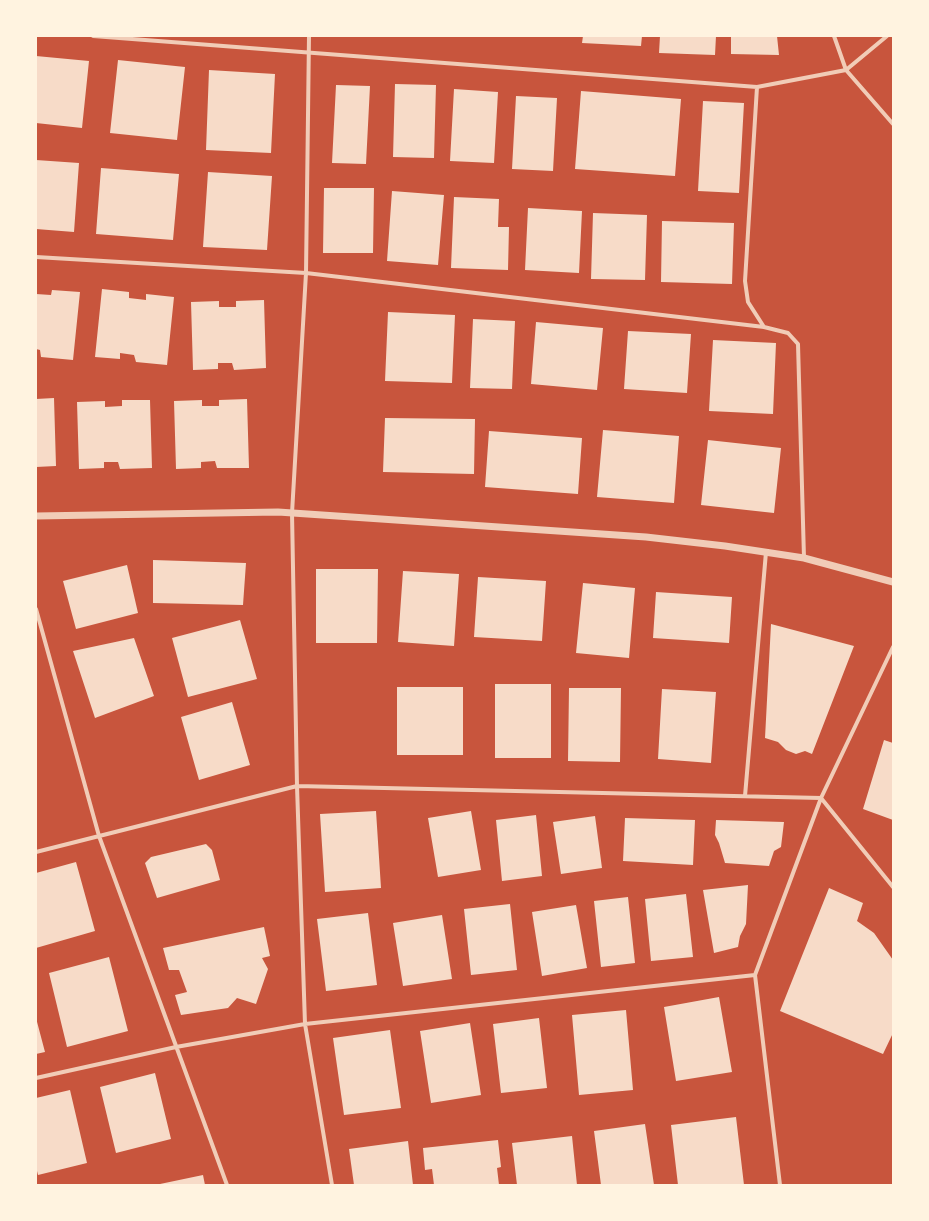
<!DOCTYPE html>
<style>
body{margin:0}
#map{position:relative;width:929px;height:1221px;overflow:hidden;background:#c8553d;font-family:Spectral,serif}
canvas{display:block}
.frame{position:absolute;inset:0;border:37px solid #fff3e0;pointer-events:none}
</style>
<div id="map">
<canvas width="929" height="1221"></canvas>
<div class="frame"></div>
</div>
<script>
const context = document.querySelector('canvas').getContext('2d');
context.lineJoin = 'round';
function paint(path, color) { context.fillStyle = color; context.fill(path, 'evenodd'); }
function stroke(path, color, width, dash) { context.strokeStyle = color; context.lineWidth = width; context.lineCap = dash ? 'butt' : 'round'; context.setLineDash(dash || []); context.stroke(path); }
const building = new Path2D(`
 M583 36H642L641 46 582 43Z
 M660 36H716L715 55 659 53Z
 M731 36H777L779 55 731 54Z
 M36 56 89 61 82 128 36 123Z
 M118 60 185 67 177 140 110 133Z
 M209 70 275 74 271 153 206 150Z
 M395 84 436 85 434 158 393 157Z
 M336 85 370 86 366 164 332 163Z
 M454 89 498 92 494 163 450 161Z
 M581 91 681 99 675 176 575 169Z
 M516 96 557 98 553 171 512 169Z
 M703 101 744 103 739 193 698 191Z
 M36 160 79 163 74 232 36 229Z
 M101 168 179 174 173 240 96 234Z
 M208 172 272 176 267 250 203 247Z
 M324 188H374L373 253H323Z
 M392 191 444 195 438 265 387 261Z
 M454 197 499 199 498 227H509L508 270 451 268Z
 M528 208 582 211 579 273 525 270Z
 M593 213 647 215 645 280 591 279Z
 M662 221 734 223 732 284 661 282Z
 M102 289 129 292V298L146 300V294L174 297 167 365 136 362 134 355 120 353V359L95 357Z
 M52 290 80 292 73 360 41 357 40 350 36 349V294L51 295Z
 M264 300 266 368 234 370 232 363H218V369L193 370 191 302 219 301V307H236V301Z
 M388 312 455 315 452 383 385 381Z
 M473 319 515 321 512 389 470 388Z
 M536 322 603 328 597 390 531 384Z
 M628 331 691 334 687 393 624 389Z
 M713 340 776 343 773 414 709 411Z
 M54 398 56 466 36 467V399Z
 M247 399 249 468H217L215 461 201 462V468L176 469 174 401 202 400V406H219V400Z
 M122 400H150L152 468 120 469 118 462H104V468L79 469 77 402 105 401V407L122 406Z
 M385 418 475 419 474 474 383 472Z
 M603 430 679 436 674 503 597 497Z
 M489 431 582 438 578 494 485 487Z
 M708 440 781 448 774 513 701 505Z
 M153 560 246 563 243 605 153 603Z
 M127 565 138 613 76 629 63 581Z
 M316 569H378L377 643H316Z
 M403 571 459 574 454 646 398 642Z
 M478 577 546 581 542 641 474 637Z
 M583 583 635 588 629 658 576 653Z
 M656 592 732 597 729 643 653 638Z
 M240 620 257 679 188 697 172 638Z
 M771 624 854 646 812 754 805 751 796 754 786 750 778 742 765 738Z
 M134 638 154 696 95 718 73 651Z
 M495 684H551V758H495Z
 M397 687H463V755H397Z
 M569 688H621L620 762 568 761Z
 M662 689 716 692 711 763 658 759Z
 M232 702 250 765 199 780 181 717Z
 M884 740 893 743V820L863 809Z
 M376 811 381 888 325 892 320 814Z
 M471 811 481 870 438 877 428 818Z
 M536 815 542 876 502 881 496 820Z
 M595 816 602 868 561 874 553 822Z
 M625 818 695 820 693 865 623 861Z
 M716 820 784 822 781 847 774 851 769 866 725 863 719 843 715 835Z
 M206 844 212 850 220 880 157 898 145 863 151 857Z
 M76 862 95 931 36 948V873Z
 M748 885 746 924 740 936 738 947 714 953 703 890Z
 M829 888 863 903 857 921 874 933 893 960V1033L883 1054 780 1011Z
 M686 894 693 957 651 961 645 899Z
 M628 897 635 963 601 967 594 901Z
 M510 904 517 970 471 975 464 909Z
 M576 905 587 968 542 976 532 912Z
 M368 913 377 985 326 991 317 919Z
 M442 915 452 979 403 986 393 923Z
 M264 927 270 956 262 958 268 969 256 1004 237 998 228 1008 181 1015 175 995 187 992 179 970H169L163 948Z
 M109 957 128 1031 67 1047 49 973Z
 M719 997 732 1072 676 1081 664 1007Z
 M626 1010 633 1090 579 1095 572 1015Z
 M36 1018 45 1052 36 1054Z
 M539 1018 547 1088 501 1093 493 1024Z
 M470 1023 481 1095 431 1103 420 1031Z
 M390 1030 401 1108 344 1115 333 1038Z
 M155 1073 171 1139 116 1153 100 1087Z
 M70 1090 87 1163 38 1175 36 1167V1098Z
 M736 1117 744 1185H678L671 1125Z
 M645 1124 654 1185H601L594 1131Z
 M572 1136 577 1185H517L512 1143Z
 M498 1140 501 1167 497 1168 499 1185H434L432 1169 425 1170 423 1148Z
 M408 1141 413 1185H354L349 1149Z
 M203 1175 205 1185H160V1184Z`);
const minor = new Path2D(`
 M93 36 757 87 846 70 887 36
 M309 36 306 273 292 513 297 786 305 1024 332 1185
 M834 36 846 70 893 124
 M757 87 745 281 748 302 764 327 788 333 798 344 804 558
 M36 257 306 273 764 327
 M36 609 99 836 227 1185
 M745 796 766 552
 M36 852 297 786 821 798 893 887
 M36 1078 176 1047 305 1024 755 975
 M780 1185 755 975 821 798 893 647`);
const tertiary = new Path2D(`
 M36 516 278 512 646 537 725 546 804 558 893 582`);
paint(building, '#f7dbc8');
stroke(minor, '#f1ccb7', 4);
stroke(tertiary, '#f1ccb7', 7);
</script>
